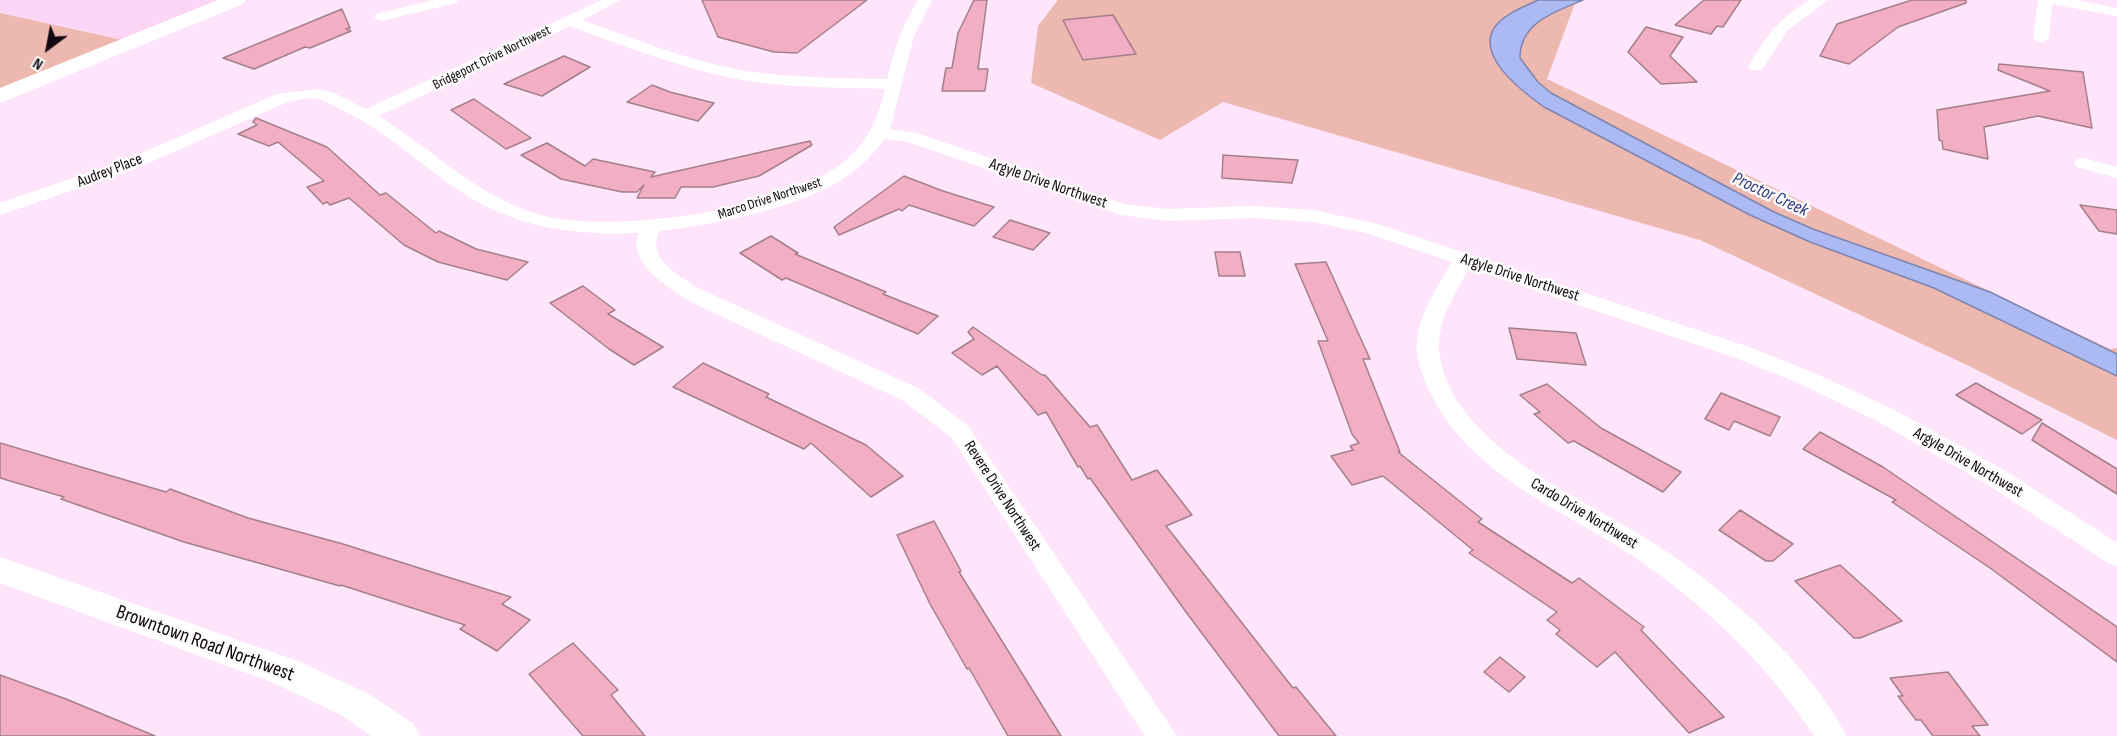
<!DOCTYPE html>
<style>
body{margin:0}
#map{position:relative;width:2117px;height:736px;overflow:hidden;background:#fee5fb;font-family:"Sofia Sans Condensed",sans-serif}
canvas{display:block}
.north{position:absolute;left:18px;top:18px;width:60px;height:60px;-webkit-text-stroke:4px #fbfbfb;paint-order:stroke;rotate:212deg;font-size:16px;font-weight:700;line-height:24px;text-align:center;color:#110810}
.north::after{content:'';display:block;margin:auto;width:21px;height:27px;background:#110810;clip-path:polygon(50% 0,100% 100%,50% 72%,0 100%)}
</style>
<div id="map">
<canvas width="2117" height="736"></canvas>
<div class="north">N</div>
</div>
<script>
const context = document.querySelector('canvas').getContext('2d');
context.lineJoin = 'round';
function paint(path, color) { context.fillStyle = color; context.fill(path, 'evenodd'); }
function stroke(path, color, width, dash) { context.strokeStyle = color; context.lineWidth = width; context.lineCap = dash ? 'butt' : 'round'; context.setLineDash(dash || []); context.stroke(path); }
function drawText(font, color, halo, rows, align = 'center') {
  context.font = font + ' "Sofia Sans Condensed",sans-serif'; context.lineWidth = 5; context.setLineDash([]); context.textBaseline = 'middle'; context.strokeStyle = halo; context.fillStyle = color; for (const [text, x, y, turn = 0] of rows) {
    context.save(); context.translate(x, y); context.rotate((+turn || 0) * Math.PI / 180); context.textAlign = isNaN(turn) ? turn : align; if (halo) context.strokeText(text, 0, 0); context.fillText(text, 0, 0); context.restore();
  }
}
const built = new Path2D(`
 M0 0H249L136 43 0 13Z`);
const green = new Path2D(`
 M1058 0H1576L1547 79 2110 349 2117 348V440L1969 366 1700 240 1223 102 1160 140 1031 83 1038 26Z
 M0 13 136 43 0 95Z`);
const water = new Path2D(`
 M1538 0H1583C1555 12 1520 22 1520 58L1538 82 1551 93 1774 212 1813 229 1990 292 2117 354V376L1934 288 1810 242 1750 215 1544 107C1523 92 1470 53 1498 23 1509 12 1524 7 1538 0Z`);
const building = new Path2D(`
 M702 0H867L797 53 774 52 718 37Z
 M974 0H987L978 69H988L985 91H942L946 68H952L958 33Z
 M1704 0H1741L1723 27 1717 26 1711 34 1675 25Z
 M1912 0H1966V3L1898 27 1849 64 1820 56 1837 24Z
 M342 9 350 28 346 29 351 31 310 48 305 47 254 69 223 58Z
 M1113 15 1136 54 1083 60 1063 20Z
 M1646 27 1683 37 1670 56 1697 82 1661 84 1628 52Z
 M564 56 590 67 542 96 504 84Z
 M1999 64 2083 72 2092 128 2038 116 1984 127 1988 159 1943 149 1942 141 1939 140 1937 110 2050 91 1998 70Z
 M652 85 670 92 714 103 698 121 627 102Z
 M474 99 531 138 506 149 451 110Z
 M256 118 327 147 380 195 386 193 436 233 439 231 476 249 528 262 507 280 438 262 404 245 349 198 330 205 327 202 323 204 307 187 324 181 278 142 269 146 238 134 257 125 253 122Z
 M810 141 812 145 759 176 713 187H681L675 198H637L644 185 637 192H622L561 179 521 155 547 143 585 166 593 159 655 172 651 177Z
 M1223 155 1298 160 1292 183 1222 178Z
 M904 176 943 191 994 207 974 226 909 205 902 211 899 209 839 235 834 227Z
 M2080 205 2117 210V234L2099 231Z
 M1010 220 1050 233 1033 250 993 237Z
 M771 236 798 253 795 254 886 292 883 294 938 316 918 334 786 278 782 280 740 253Z
 M1215 252H1240L1245 276H1219Z
 M1326 262 1370 359H1363L1400 452H1398L1482 519 1478 522 1572 583 1579 578 1644 627 1641 630 1724 717 1689 733 1615 652 1597 667 1556 634 1560 630 1547 620 1557 612 1469 553 1473 550 1383 476 1352 485 1331 456 1353 450 1350 446 1359 443 1352 434 1318 341H1328L1295 264Z
 M583 286 615 310 608 314 663 347 634 365 609 349 550 303Z
 M973 327 1042 375H1045L1090 427 1097 425 1132 480 1157 470 1192 515 1166 526 1293 688 1296 687 1336 736H1279L1186 612 1090 478 1088 479 1080 466 1078 467 1046 412 1038 415 997 366 982 375 952 353 974 339 968 332Z
 M1509 328 1576 333 1586 365 1517 359Z
 M703 363 769 394 766 397 866 445 903 476 871 497 811 443 804 449 673 387Z
 M1976 383 2042 420 2022 434 1956 395Z
 M1547 384 1601 428 1681 472 1663 492 1574 441 1568 443 1534 414 1540 412 1520 395Z
 M1721 393 1780 417 1770 436 1734 421 1729 430 1705 419Z
 M2042 423 2117 469V494L2032 440Z
 M1820 432 1883 467 2117 627V662L1990 568 1892 502 1896 500 1803 449Z
 M0 443 166 492 170 489 248 518 343 544 511 597 502 604 530 620 497 651 460 629 465 625 341 585 340 586 184 542 61 499 64 497 0 478Z
 M1740 510 1793 544 1773 561H1766L1719 530Z
 M934 521 961 571 959 572 1061 736H1008L969 668 967 669 930 604 897 535Z
 M1840 565 1902 621 1860 638H1854L1795 581Z
 M573 643 618 690 611 695 645 736H583L529 674Z
 M1500 657 1525 677 1509 692 1484 672Z
 M1948 672 1988 725 1972 726 1980 736H1933L1921 720H1916L1898 696H1903L1890 678Z
 M0 675 66 699 155 736H0Z`);
const minor = new Path2D(`
 M433 0H458L456 3 381 21 374 17 376 14Z
 M602 0H621L582 20C635 39 689 61 745 71 792 78 840 78 887 79 895 47 901 29 918 0H932L914 36 890 129 917 133 1124 204 1168 209 1254 206 1313 210 1378 224 1749 347 1814 373 1891 408 2006 471 2117 543V566L2108 563 1988 485 1875 420 1798 383 1733 357 1469 268C1455 294 1434 325 1440 357 1455 450 1593 502 1663 549 1725 590 1815 669 1846 736H1814C1771 669 1711 611 1646 565 1570 511 1469 479 1428 388 1421 372 1415 358 1417 340 1420 312 1438 286 1452 262L1366 233 1313 222 1254 218 1168 221 1121 215 908 142 885 139C874 152 863 166 849 175 805 207 713 225 659 231 647 259 678 275 698 288L918 388 968 426 1177 736H1145L952 438 902 400 701 307C677 294 625 265 639 233 590 235 541 231 496 211 442 187 401 140 348 113 339 109 329 102 319 99 309 97 297 100 288 102L135 169 0 215V203L123 161 277 94 318 89 334 93 366 109ZM570 26C626 47 683 69 742 80 789 88 837 87 885 89 877 119 871 137 847 159 790 210 609 236 537 214 476 195 431 149 379 116Z
 M1810 0H1828L1787 31 1762 70H1750L1748 67C1764 39 1781 16 1810 0Z
 M2038 0H2077L2117 8V16L2052 4 2049 38 2041 43 2033 38Z
 M2083 158 2117 167V178L2077 167 2074 163 2077 159Z`);
const tertiary = new Path2D(`
 M0 557 298 661 369 694 414 724 419 736H371L343 716 274 683 0 583Z`);
const secondary = new Path2D(`
 M218 0H246L243 4 0 103V88Z`);
const farStreetnames = [
 ["Bridgeport Drive Northwest",492,58,-26],
 ["Marco Drive Northwest",770,199,-18]
];
const streetNames = [
 ["Audrey Place",110,171,-21],
 ["Argyle Drive Northwest",1048,184,19],
 ["Argyle Drive Northwest",1520,278,18],
 ["Argyle Drive Northwest",1968,463,30],
 ["Revere Drive Northwest",1002,496,57],
 ["Cardo Drive Northwest",1584,514,31]
];
const waterNames = [
 ["Proctor Creek",1770,195,25]
];
const nearStreetnames = [
 ["Browntown Road Northwest",205,644,20]
];
paint(built, '#fbd6f6');
paint(green, '#edb8b0');
paint(water, '#acbaf3');
stroke(water, '#7e85af', 1.5);
paint(building, '#f2afc3');
stroke(building, '#a57f8a', 1.5);
paint(minor, '#fff');
paint(tertiary, '#fff');
paint(secondary, '#fff');
drawText('14px', '#110810', '#fbfbfb', farStreetnames);
drawText('16px', '#110810', '#fbfbfb', streetNames);
drawText('italic 18px', '#313b7d', '#fbfbfb', waterNames);
drawText('20px', '#110810', '#fbfbfb', nearStreetnames);
</script>
